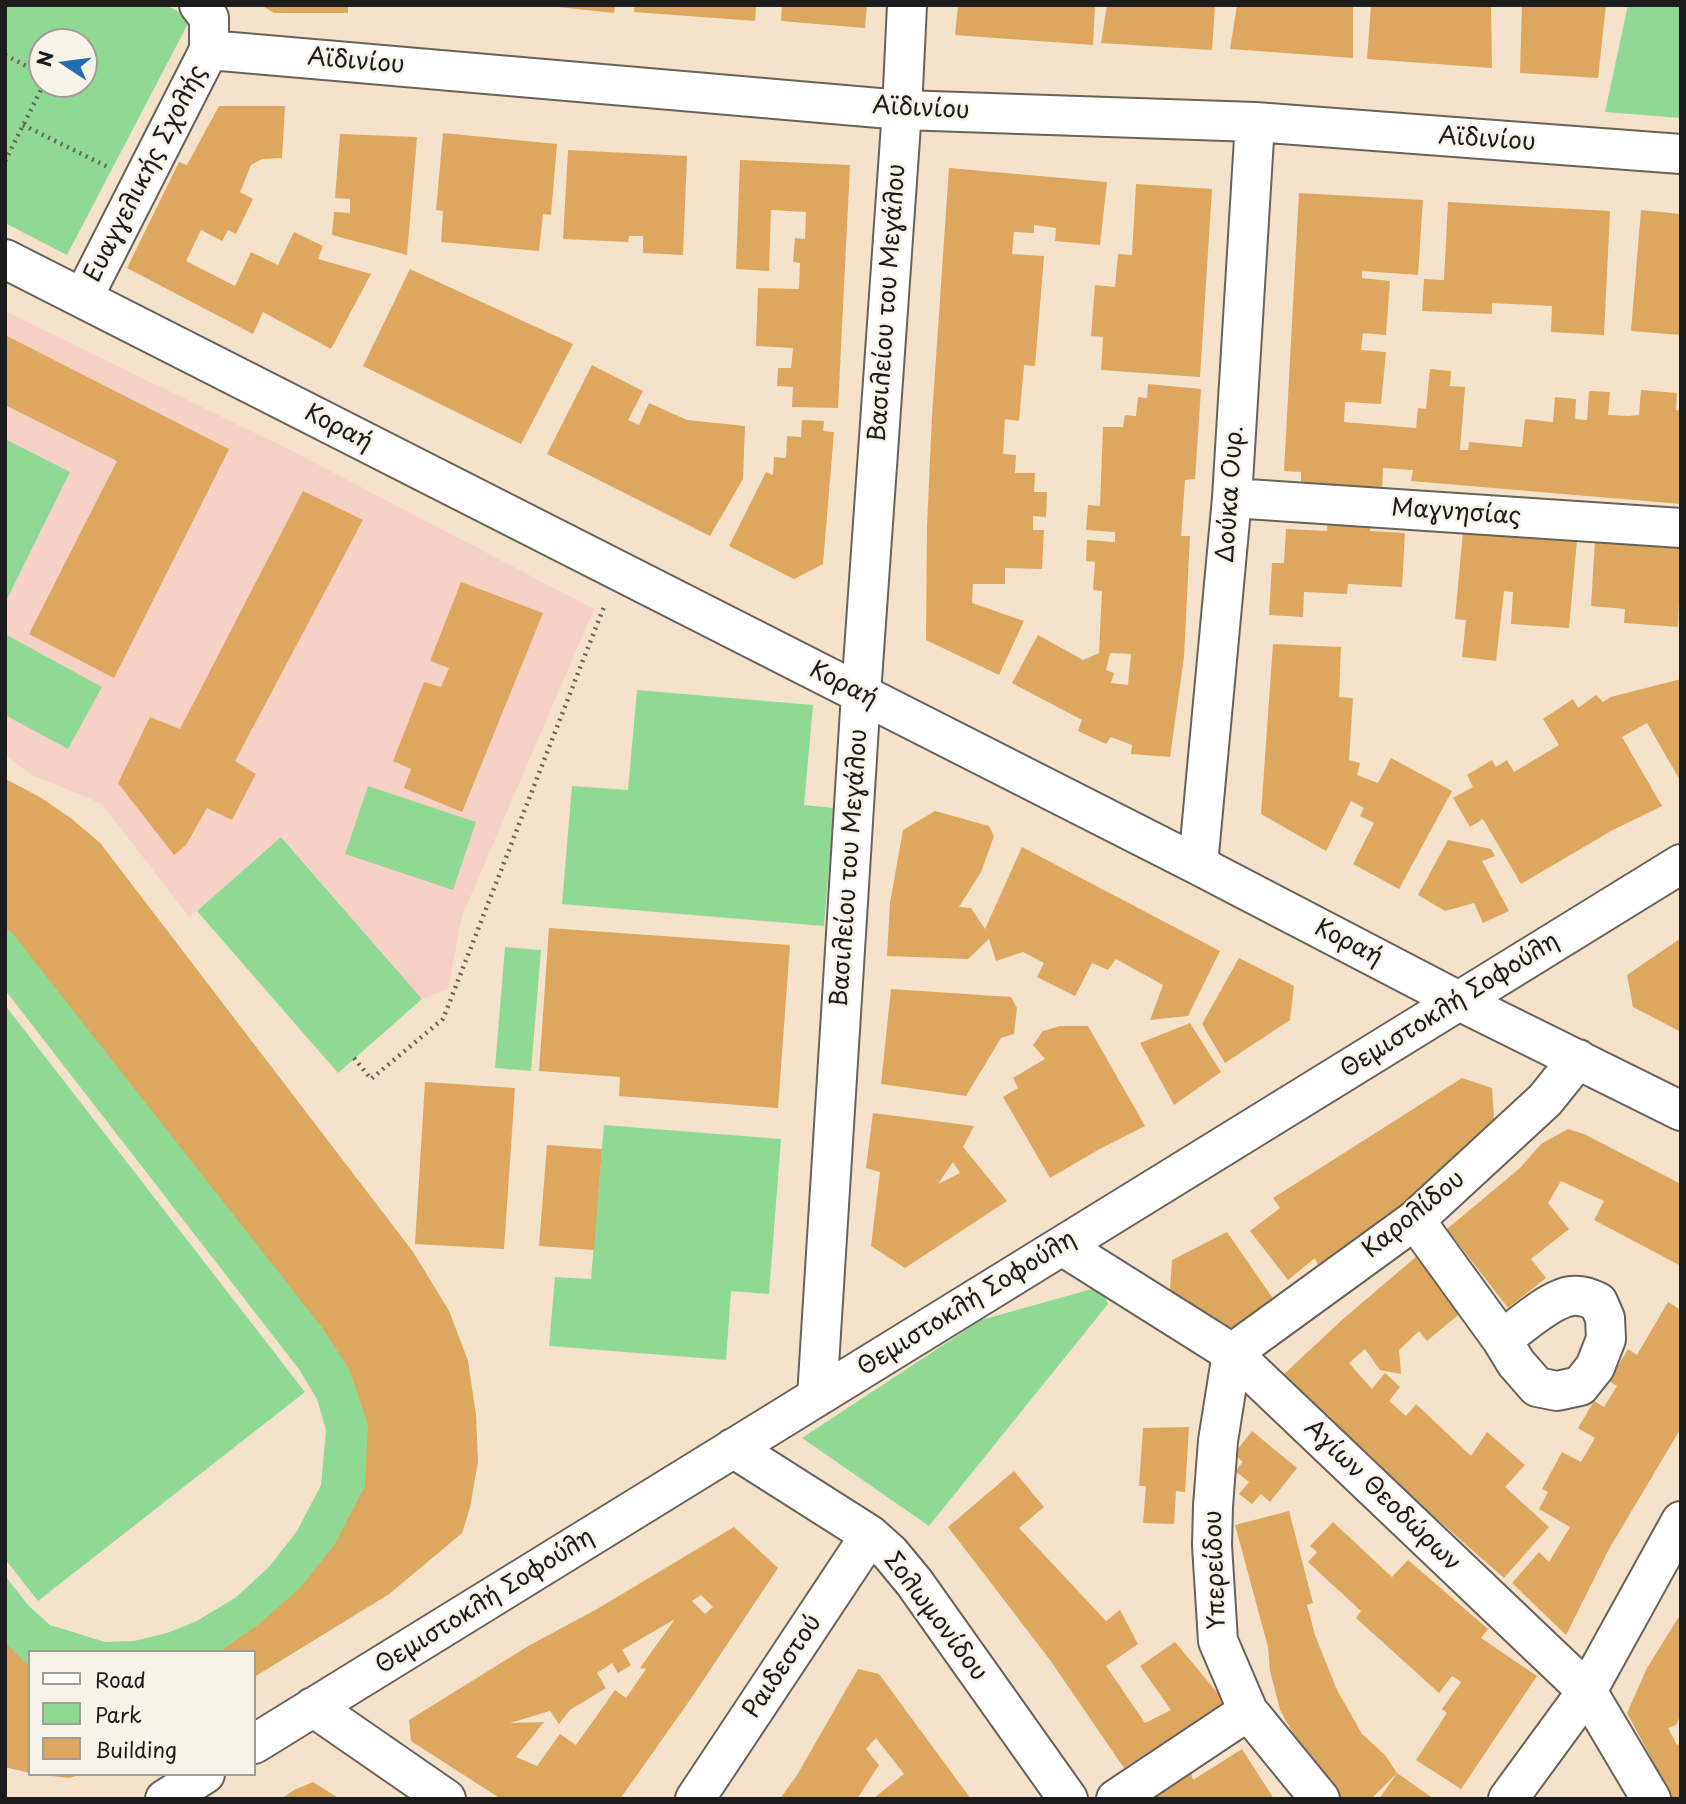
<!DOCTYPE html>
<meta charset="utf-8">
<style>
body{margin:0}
#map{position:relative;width:1686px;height:1804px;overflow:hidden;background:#f4e3ca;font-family:"Playpen Sans",sans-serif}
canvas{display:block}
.frame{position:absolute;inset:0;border:7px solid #1c1c1c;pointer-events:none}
.legend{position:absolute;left:28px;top:1650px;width:228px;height:126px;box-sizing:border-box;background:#f7f3e8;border:2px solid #9f9d96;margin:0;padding:9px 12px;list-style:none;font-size:21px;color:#1c1c1c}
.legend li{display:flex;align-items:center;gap:14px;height:35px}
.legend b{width:35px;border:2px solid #9f9d96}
.north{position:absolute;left:28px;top:28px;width:70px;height:70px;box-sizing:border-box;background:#f7f3e8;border:2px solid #9f9d96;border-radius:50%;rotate:283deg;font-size:19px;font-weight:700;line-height:28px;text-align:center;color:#1c1c1c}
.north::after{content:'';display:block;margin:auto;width:24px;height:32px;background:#1f6fb2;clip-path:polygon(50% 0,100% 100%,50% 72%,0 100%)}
</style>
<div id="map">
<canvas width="1686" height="1804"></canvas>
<div class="frame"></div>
<ul class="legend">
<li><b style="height:9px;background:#fff"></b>Road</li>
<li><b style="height:19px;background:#90d995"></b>Park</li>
<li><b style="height:19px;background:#dda75f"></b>Building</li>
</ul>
<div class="north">N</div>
</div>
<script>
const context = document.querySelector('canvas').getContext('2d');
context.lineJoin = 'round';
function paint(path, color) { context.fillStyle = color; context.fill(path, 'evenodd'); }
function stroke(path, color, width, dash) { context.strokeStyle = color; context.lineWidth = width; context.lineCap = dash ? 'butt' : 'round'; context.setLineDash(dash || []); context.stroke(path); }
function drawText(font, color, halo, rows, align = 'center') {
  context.font = font + ' "Playpen Sans",sans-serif'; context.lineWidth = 5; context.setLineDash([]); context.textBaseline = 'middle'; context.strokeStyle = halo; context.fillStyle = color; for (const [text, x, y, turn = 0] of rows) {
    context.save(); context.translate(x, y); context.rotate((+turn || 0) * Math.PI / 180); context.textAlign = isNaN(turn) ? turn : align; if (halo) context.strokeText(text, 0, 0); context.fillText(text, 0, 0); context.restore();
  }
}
const built = new Path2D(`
 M5 311 294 452 594 609 462 916 448 989 422 999 282 837 189 917 102 804 32 775 5 755Z`);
const green = new Path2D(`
 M5 5H166L191 18 67 255 5 223ZM42 42H84V84H42Z
 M1628 5H1681V118L1605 112Z
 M5 439 70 472 7 599 5 598Z
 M5 634 102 687 68 749 5 715Z
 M637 690 813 705 804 805 834 808 824 926 562 904 572 786 628 790Z
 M5 779C41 797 70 817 100 843L413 1252 449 1311 468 1361 478 1461 470 1507 462 1533 389 1594 254 1677V1652H30V1773L5 1767V1576L29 1606 50 1625 105 1642 134 1641 167 1633 195 1622 235 1598 269 1567 297 1531 321 1485 326 1430 317 1399 298 1368 5 990Z
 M368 786 476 822 453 890 345 854Z
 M281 837 422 999 338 1073 197 911Z
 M505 947 541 950 531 1071 495 1068Z
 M5 1005 305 1392 38 1601 5 1559Z
 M604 1125 781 1139 769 1294 731 1291 726 1360 549 1346 555 1277 591 1279Z
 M1099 1287 1108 1304 929 1526 802 1438 981 1320Z`);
const building = new Path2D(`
 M261 5H348V13H274Z
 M558 5H615L614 13 558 7Z
 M635 5H756L755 21 634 12Z
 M782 5H867L865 28 781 21Z
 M958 5H1095L1093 45 955 35Z
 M1107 5H1215L1212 50 1101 43Z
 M1237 5H1353V58L1230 49Z
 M1371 5H1491L1492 68 1367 59Z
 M1522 5H1606L1598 78 1520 73Z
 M219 106H285L282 158 262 159 251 165 240 192 253 199 236 234 228 230 222 241 201 230 186 261 235 286 251 252 278 265 294 232 323 246 318 259 371 274 331 349 263 312 253 334 127 268 179 162 187 165Z
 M443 133 557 144 551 215 543 214 539 251 441 242 443 211 436 210Z
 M340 134 417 137 407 255 332 235 334 212 350 213V199L335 198Z
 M568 150 687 156 683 255 643 253V236H629L628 242 563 239Z
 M740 160 850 165 838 408 792 407 793 387 777 386 778 368H791L793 348 756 346 758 288 799 289 800 263 793 262 795 238 805 239 806 212 771 210 769 271 736 269Z
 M949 168 1107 182 1100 245 1055 241 1056 228 1034 225V233L1014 232 1012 254 1044 256 1035 366 1024 365 1019 421 1005 419 1003 454 1016 455 1015 473H1035L1034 492H1047L1046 517 1033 516V530H1044L1042 569 1005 568V584H973L972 603 1024 621 999 675 926 640 927 526 932 416Z
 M1136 184 1212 189 1200 377 1101 370 1103 337 1091 336 1095 285 1115 287 1118 254 1132 255Z
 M1299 193 1423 200 1418 275 1362 271V278L1390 281 1386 335 1363 333 1361 350 1386 352 1381 404 1345 402 1344 422 1416 428 1418 408 1426 409 1430 369 1451 371 1450 386 1465 387 1460 450H1468L1469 442 1522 447 1525 419 1553 422 1555 397 1576 399 1575 419 1587 420 1589 391 1610 392 1608 415 1628 416 1639 415 1641 390 1677 393 1676 410 1681 411V504L1411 481 1413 470 1383 468 1382 490 1301 483V472L1284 471Z
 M1448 202 1610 211 1604 335 1551 332 1552 306 1492 303V314L1422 311 1424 279 1444 280Z
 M1641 210 1681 214V335L1631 331Z
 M410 269 573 344 521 444 363 366Z
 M5 335 229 449 114 678 29 634 117 461 5 405Z
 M592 365 643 391 628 420 639 425 649 403 687 420 745 426 743 479 710 536 547 454Z
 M1148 384 1201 389 1195 479 1185 480 1181 536H1190L1184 657 1170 757 1131 754 1132 745 1111 737 1106 744 1078 731 1082 720 1012 683 1038 635 1083 660 1099 653 1102 591 1093 590 1095 562 1086 561 1087 540 1115 542V532L1086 530 1088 505 1100 506 1103 427H1123L1125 415 1136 416 1138 397 1147 398ZM1110 653 1131 654 1128 685 1111 683 1114 673 1106 670Z
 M802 420 824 421 823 431 834 432 823 564 794 579 729 546 766 472 773 475 774 457 786 458 787 436 801 437Z
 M303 491 363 520 235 761 256 774 232 820 207 808 186 845 174 855 118 783 150 717 180 729Z
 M1328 519 1370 521V531L1405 533 1402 587 1348 584 1347 594 1304 592 1303 617 1269 615 1272 563H1284L1286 529 1327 531Z
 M1463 531 1577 540 1569 628 1511 624 1513 592 1504 591 1496 661 1462 657 1466 620 1455 619Z
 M1595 541 1681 547 1678 627 1624 623 1625 609 1591 606Z
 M461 582 543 613 462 812 404 788 411 769 393 761 424 682 441 687 449 668 430 661Z
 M1273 644 1341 647 1339 697 1353 698 1349 760 1360 763 1357 775 1378 783 1391 758 1452 791 1399 889 1353 864 1374 823 1360 816 1364 808 1351 801 1326 851 1261 814Z
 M1681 679V782L1647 723 1622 737 1662 806 1611 831 1521 884 1483 819 1470 827 1453 798 1473 787 1467 775 1492 760 1496 767 1507 760 1514 772 1559 745 1543 719 1573 699 1578 708 1596 695 1603 702 1611 697Z
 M5 779 40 797 72 819 100 843 413 1252 449 1311 468 1361 476 1415 478 1461 470 1507 462 1533 389 1594 254 1677V1652H219L259 1624 300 1588 335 1544 365 1486 368 1425 350 1371 323 1329 13 934 5 928Z
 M935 811 989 826 994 836 981 872 959 907 971 908 985 929 1022 847 1220 951 1188 1016 1150 1020 1163 985 1116 959 1108 970 1092 963 1075 996 1037 977 1044 963 1023 952 996 961 989 939 968 959 887 956 890 903 903 830Z
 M1448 840 1491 849 1495 856 1482 861 1509 911 1483 923 1474 903 1445 911 1418 895Z
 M549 928 790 945 778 1108 619 1096 620 1077 539 1071Z
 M1681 938V1032L1633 1007 1627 975Z
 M1239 958 1294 986 1290 1020 1225 1063 1202 1024Z
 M891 989 1011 997 1017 1008 1014 1034 1001 1038 966 1096 881 1084Z
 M1190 1023 1221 1072 1174 1105 1140 1043Z
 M1060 1026H1088L1145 1126 1098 1150 1050 1178 1003 1097 1018 1088 1013 1078 1045 1059 1033 1045 1043 1031Z
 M1462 1078 1492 1088 1494 1119 1481 1136 1455 1167 1318 1265 1315 1258 1288 1280 1250 1231 1280 1208 1273 1198Z
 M425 1082 515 1088 504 1249 415 1244Z
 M873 1113 974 1126 963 1147 1007 1201 905 1268 871 1246 880 1172 866 1168ZM953 1162 960 1173 938 1184Z
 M1568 1129 1584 1134 1681 1184V1266L1594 1220 1604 1201 1561 1181 1548 1203 1569 1229 1531 1259 1546 1278 1508 1308 1447 1229 1520 1168 1541 1144Z
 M547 1145 602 1149 594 1250 539 1246Z
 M1227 1232 1276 1303 1231 1342 1169 1302 1172 1260Z
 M1424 1250 1470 1305 1427 1341 1419 1331 1399 1350 1401 1374 1380 1370 1365 1349 1349 1363 1372 1389 1385 1373 1400 1387 1389 1401 1406 1416 1416 1404 1471 1456 1487 1432 1525 1465 1505 1487 1549 1527 1504 1578 1421 1505 1316 1406 1309 1413 1282 1376 1343 1319Z
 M1668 1302 1681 1310V1428L1609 1549 1566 1635 1512 1583 1539 1552 1549 1562 1570 1527 1539 1509 1548 1492 1542 1489 1562 1452 1581 1462 1595 1438 1578 1428 1594 1401 1604 1407 1617 1386 1609 1381 1628 1349 1637 1355Z
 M1189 1427 1185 1492 1176 1491 1174 1524 1143 1523 1146 1486H1139L1143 1428Z
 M1252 1431 1297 1468 1270 1502 1261 1494 1252 1504 1239 1494 1249 1482 1235 1471 1243 1462 1234 1454Z
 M1014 1471 1044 1507 1019 1528 1106 1621 1120 1610 1138 1644 1106 1666 1145 1723 1171 1710 1140 1666 1175 1642 1226 1703 1124 1768 1050 1660 948 1527Z
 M1289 1511 1313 1603 1307 1605 1315 1635 1337 1690 1362 1734 1385 1755 1397 1773 1434 1799H1379L1397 1773 1371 1799H1330L1280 1710 1270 1671 1268 1647 1235 1525Z
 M1333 1522 1392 1577 1408 1560 1488 1629 1481 1638 1537 1676 1461 1789 1416 1760 1447 1713 1442 1709 1461 1682 1452 1676 1439 1693 1356 1618 1361 1611 1308 1562 1317 1552 1310 1546Z
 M734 1527 778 1568 690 1700 620 1799H501L411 1741 409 1720 530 1645 597 1609ZM701 1595 713 1607 705 1614 692 1601ZM675 1619 640 1668 646 1669 626 1698 615 1690 576 1745 560 1734 537 1766 516 1757 544 1722 510 1723 550 1711 559 1724 570 1710 606 1688 597 1673 612 1663 618 1673 631 1665 622 1650Z
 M1678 1618 1681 1619V1714L1676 1725 1668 1728 1677 1745 1681 1743V1799H1673L1627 1713 1647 1668Z
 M5 1642 25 1663 30 1665V1773L5 1767Z
 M858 1669 879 1674 971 1799H876L875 1797 904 1774 876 1738 866 1749 879 1765 857 1799H780L797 1775Z
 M1242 1749 1274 1799H1132L1189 1766 1193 1780Z
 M52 1774H80V1775L69 1778 52 1776Z
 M313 1782 340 1799H281L294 1790Z`);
const path = new Path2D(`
 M5 55 42 74
 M23 125 110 168
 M5 161 44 84
 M354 1058 371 1079 443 1019 605 604`);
const minor = new Path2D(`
 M199 5 209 18V50L902 110 1255 122 1681 154
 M5 259 1198 865 1459 1001 1681 1111
 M83 298 209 50
 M1232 498 1681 528
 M1198 865 1232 498 1255 122
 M1415 1220 1502 1340 1516 1363 1537 1387 1557 1391 1580 1386 1595 1367 1606 1339 1605 1318 1598 1302C1589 1298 1582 1295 1572 1296 1551 1298 1519 1327 1502 1340
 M1062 1246 1232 1353 1587 1691 1651 1799
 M817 1397 861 694 902 110 907 5
 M733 1448 870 1535 890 1553 914 1582 1068 1799
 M313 1707 446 1799
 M254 1744 1681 864
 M165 1799 205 1774
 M695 1799 870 1535
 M1116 1799 1248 1711
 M1320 1799 1248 1711 1218 1641 1212 1545 1213 1506 1218 1441 1232 1353 1415 1220 1545 1100 1578 1059
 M1508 1799 1587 1691 1681 1521`);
const streetNames = [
 ["Αϊδινίου",356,62,5],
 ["Αϊδινίου",921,109,3],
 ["Αϊδινίου",1487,140,4],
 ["Ευαγγελικής Σχολής",146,174,-63],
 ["Βασιλείου του Μεγάλου",888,303,-86],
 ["Κοραή",338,428,27],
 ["Δούκα Ουρ.",1231,494,-86],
 ["Μαγνησίας",1456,513,4],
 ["Κοραή",843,685,27],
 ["Βασιλείου του Μεγάλου",850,868,-86],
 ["Κοραή",1348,943,27],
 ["Θεμιστοκλή Σοφούλη",1450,1006,-32],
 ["Καρολίδου",1414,1215,-39],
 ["Θεμιστοκλή Σοφούλη",967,1304,-32],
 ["Αγίων Θεοδώρων",1382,1496,44],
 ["Υπερείδου",1216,1570,-92],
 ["Θεμιστοκλή Σοφούλη",485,1602,-32],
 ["Σολωμονίδου",935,1617,53],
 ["Ραιδεστού",783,1667,-56]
];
paint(built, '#f7d1c6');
paint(green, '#90d995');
paint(building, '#dda75f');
stroke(minor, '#686259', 42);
stroke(path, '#686259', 4.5, [2, 5]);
stroke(minor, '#fff', 38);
drawText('24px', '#1c1c1c', '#f7f3e8', streetNames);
</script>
